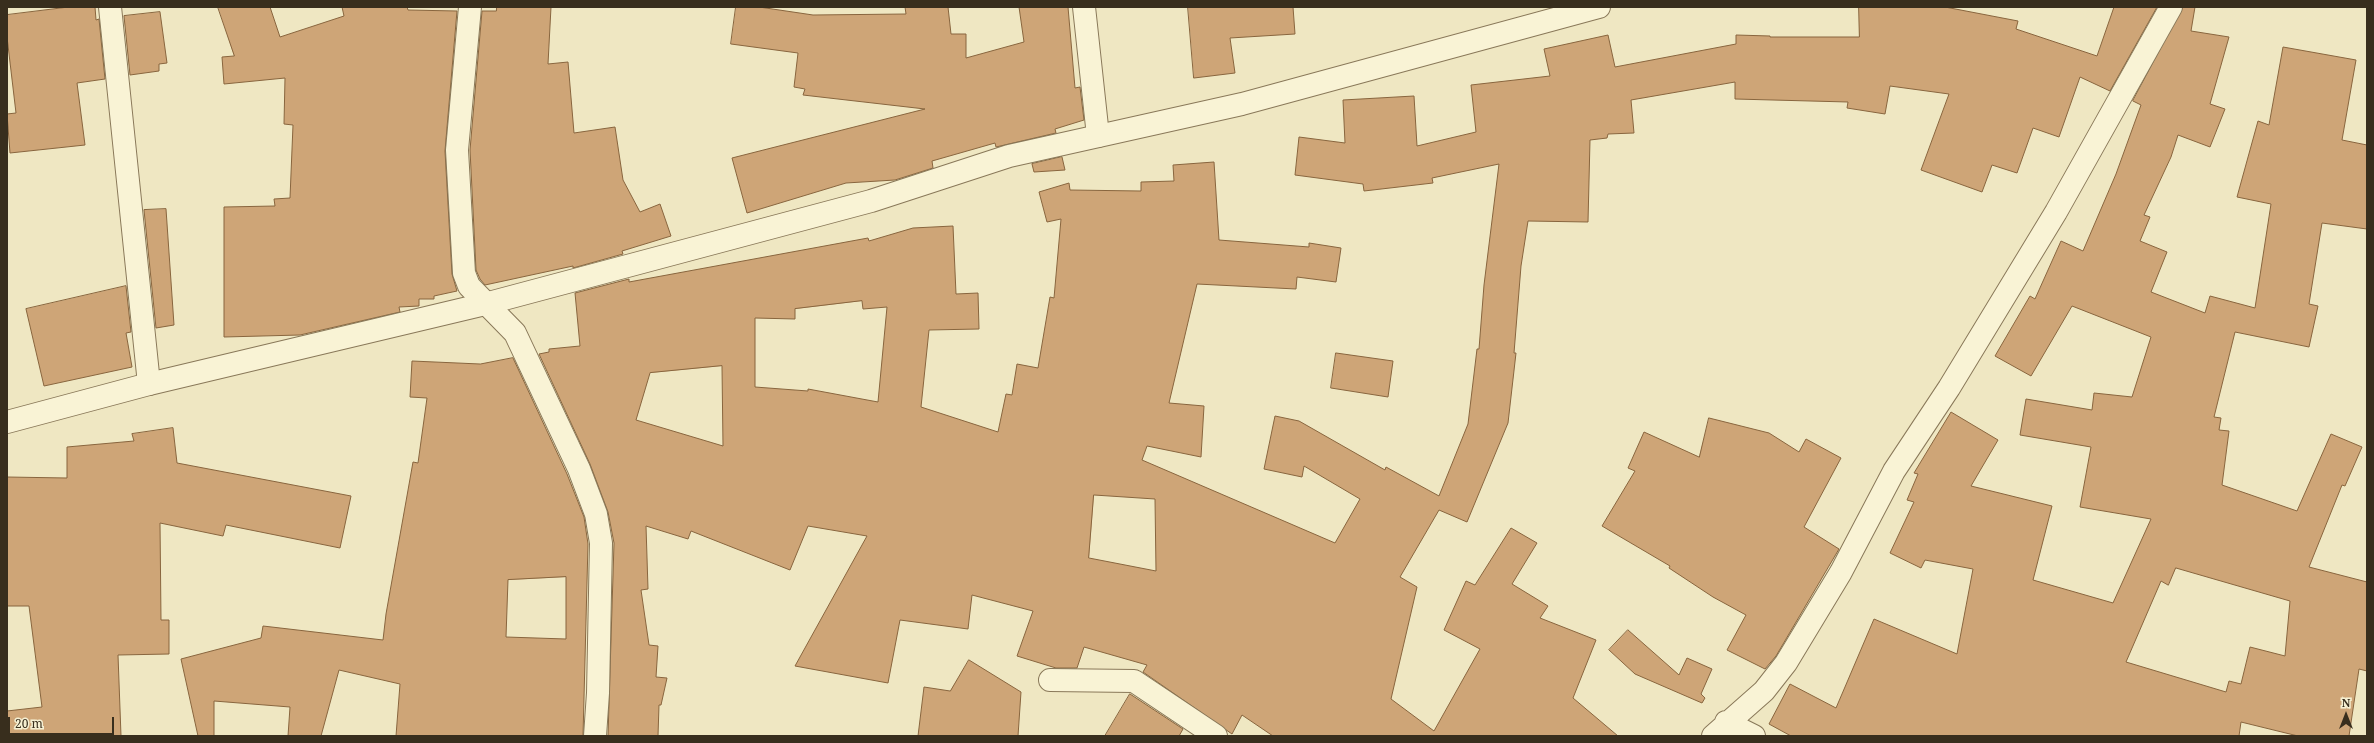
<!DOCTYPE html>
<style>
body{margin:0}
#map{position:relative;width:2374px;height:743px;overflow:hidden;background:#efe7c2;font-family:"Noto Serif",serif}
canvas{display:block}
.frame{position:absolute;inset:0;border:8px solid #382e1d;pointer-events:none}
.north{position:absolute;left:2326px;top:695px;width:40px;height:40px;-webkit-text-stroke:3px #f6f0d2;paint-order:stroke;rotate:0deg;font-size:11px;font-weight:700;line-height:16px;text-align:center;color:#382e1d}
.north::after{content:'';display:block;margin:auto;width:14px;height:18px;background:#382e1d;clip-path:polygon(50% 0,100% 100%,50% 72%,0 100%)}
.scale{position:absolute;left:8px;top:717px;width:106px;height:18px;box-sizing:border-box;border:2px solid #382e1d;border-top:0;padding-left:5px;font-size:12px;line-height:14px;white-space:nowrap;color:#382e1d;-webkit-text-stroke:3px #f6f0d2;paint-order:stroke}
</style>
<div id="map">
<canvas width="2374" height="743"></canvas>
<div class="frame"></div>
<div class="north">N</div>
<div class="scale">20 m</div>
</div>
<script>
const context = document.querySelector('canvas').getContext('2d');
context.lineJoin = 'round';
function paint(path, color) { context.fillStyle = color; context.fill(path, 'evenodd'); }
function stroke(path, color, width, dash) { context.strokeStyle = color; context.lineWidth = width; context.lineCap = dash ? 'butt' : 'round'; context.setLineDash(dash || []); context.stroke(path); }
const building = new Path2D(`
 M69 7H95L96 20 99 19 105 79 77 83 85 145 10 153 7 114 16 113 7 37V15Z
 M218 7H270L280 37 344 16 342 7H407L408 10 457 11 445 151 452 274 457 291 434 296V299H419V306L399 307 400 312 300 335 224 337V207L275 206 274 199 290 198 293 125 284 124 285 78 224 84 222 57 234 56Z
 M497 7H551L548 64 568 62 574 133 615 127 623 180 640 212 660 204 671 236 622 251 623 254 573 268V266L485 285 480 279 476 270 470 150 482 11H496Z
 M736 7H759L813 15 906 14 905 7H948L951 34H966V58L1024 42 1019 7H1068L1075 88 1080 87 1084 120 1055 129 1056 133 996 147 995 143 932 161 933 168 895 180 846 183 747 213 732 158 925 109 803 95 805 89 794 87 798 53 731 44Z
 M1188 7H1293L1295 34 1230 38 1235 73 1194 78Z
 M1859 7H1945L2018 21 2016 29 2097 56 2114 7H2157L2110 91 2080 77 2059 137 2033 128 2017 173 1992 165 1982 192 1921 170 1949 94 1890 86 1885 114 1847 108 1848 102 1735 99V82L1631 100 1634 133 1608 134 1607 138 1590 140 1588 222 1528 221 1521 266 1514 353H1516L1508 423 1467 522 1439 510 1400 577 1417 587 1391 699 1434 731 1480 649 1444 630 1466 581 1475 585 1511 528 1537 543 1512 584 1548 606 1540 618 1596 640 1573 698 1618 736H1273L1242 715 1232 734 1143 672 1147 665 1084 647 1077 668H1056L1017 656 1033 611 972 595 968 629 900 620 888 683 795 666 867 536 808 526 790 570 691 531 688 539 646 526 648 589 641 590 649 645 658 646 656 677 667 678 661 705H659L658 736H608L614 543 608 512 590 464 539 354 549 352V349L580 346 575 293 629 279V282L868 238 869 241 913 228 953 226 956 294 978 293 979 329 929 330 921 407 998 432 1006 394 1012 395 1017 364 1038 368 1050 297 1054 298 1061 219 1047 222 1039 192 1069 183 1070 190 1141 191V182L1174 181 1173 165 1214 162 1219 240 1309 247V243L1341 248 1336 282 1297 277 1296 289 1197 284 1169 403 1204 406 1201 457 1147 446 1142 460 1335 543 1360 499 1304 466 1302 477 1264 469 1275 416 1299 421 1385 470 1386 467 1439 496 1468 424 1477 349H1479L1484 285 1499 164 1432 178 1433 183 1364 191 1363 184 1295 175 1299 137 1345 143 1343 100 1414 96 1417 146 1476 132 1471 85 1550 76 1544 49 1608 35 1615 67 1736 44V35L1770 36V37H1859ZM862 301 863 309 887 307 878 402 808 389V391L755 387V318L795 319V309ZM722 366 723 446 636 420 650 373ZM1094 495 1155 499 1156 571 1089 558Z
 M2183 7H2195L2191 31 2229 37 2210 104 2225 109 2210 147 2178 135 2171 157 2144 215 2150 217 2140 241 2167 252 2151 292 2205 313 2210 296 2255 308 2271 204 2237 197 2258 121 2269 125 2283 47 2356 60 2342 140 2367 145V229L2322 223 2309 304 2318 306 2309 347 2235 332 2214 417 2221 418 2219 430 2229 431 2222 485 2297 511 2331 434 2362 447 2345 486 2342 485 2309 567 2367 582V671L2359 669 2349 736H2298L2241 722 2239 736H1791L1769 724 1790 684 1836 708 1874 619 1957 654 1973 569 1925 560 1921 568 1890 553 1914 502 1907 500 1918 474 1914 473 1951 412 1998 440 1971 486 2052 506 2033 580 2113 603 2151 519 2080 507 2091 447 2020 435 2026 399 2092 410 2094 393 2132 397 2151 337 2072 306 2031 376 1995 356 2030 296 2035 299 2061 241 2083 251 2116 174 2141 105 2133 101ZM2176 568 2290 601 2285 656 2250 647 2241 684 2229 681 2226 692 2126 662 2161 581 2168 585Z
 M160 12 167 63 159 64V71L130 75 124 16Z
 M1062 157 1065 170 1034 172 1032 164Z
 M166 209 174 325 156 328 144 210Z
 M126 286 131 332 126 333 132 367 44 386 26 309Z
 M1336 353 1393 361 1388 397 1331 388Z
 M513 358 567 474 584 517 588 544 583 736H396L400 684 339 670 321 736H288L290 707 214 701V736H198L181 659 261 638 263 626 383 640 386 614 413 462 418 463 427 398 410 397 412 361 480 364ZM566 577V639L506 637 508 580Z
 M1709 418 1769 433 1799 452 1806 439 1841 458 1804 527 1839 549 1776 656 1765 669 1727 650 1746 615 1713 597 1669 568 1670 566 1602 526 1635 471 1628 468 1644 432 1699 457Z
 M173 428 177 463 351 496 340 548 226 525 223 536 160 523 161 620H169V654L118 655 121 736H7V711L42 707 29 606H7V477L67 478V447L134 441 132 434Z
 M1628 630 1679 675 1687 658 1712 669 1701 694 1705 698 1702 703 1635 674 1609 650Z
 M969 660 1021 692 1018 736H918L924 687 950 691Z
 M1130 694 1183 729 1179 736H1105Z`);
const minor = new Path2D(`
 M110 7 149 384
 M470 7 457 150 464 273 469 286 515 333 579 469 596 514 601 543 598 693 595 736
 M1084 7 1098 136
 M1050 680 1134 681 1216 736
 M1726 722 1754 736
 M1713 736 1764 691 1786 663 1841 572 1894 471 1949 388 2056 212 2171 7`);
const tertiary = new Path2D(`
 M7 422 149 384 485 304 871 201 1009 156 1242 104 1599 7`);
paint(building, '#cea577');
stroke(building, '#88653e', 1);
stroke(minor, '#897859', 24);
stroke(tertiary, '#897859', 24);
stroke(minor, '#f9f3d5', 22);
stroke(tertiary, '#f9f3d5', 22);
</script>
